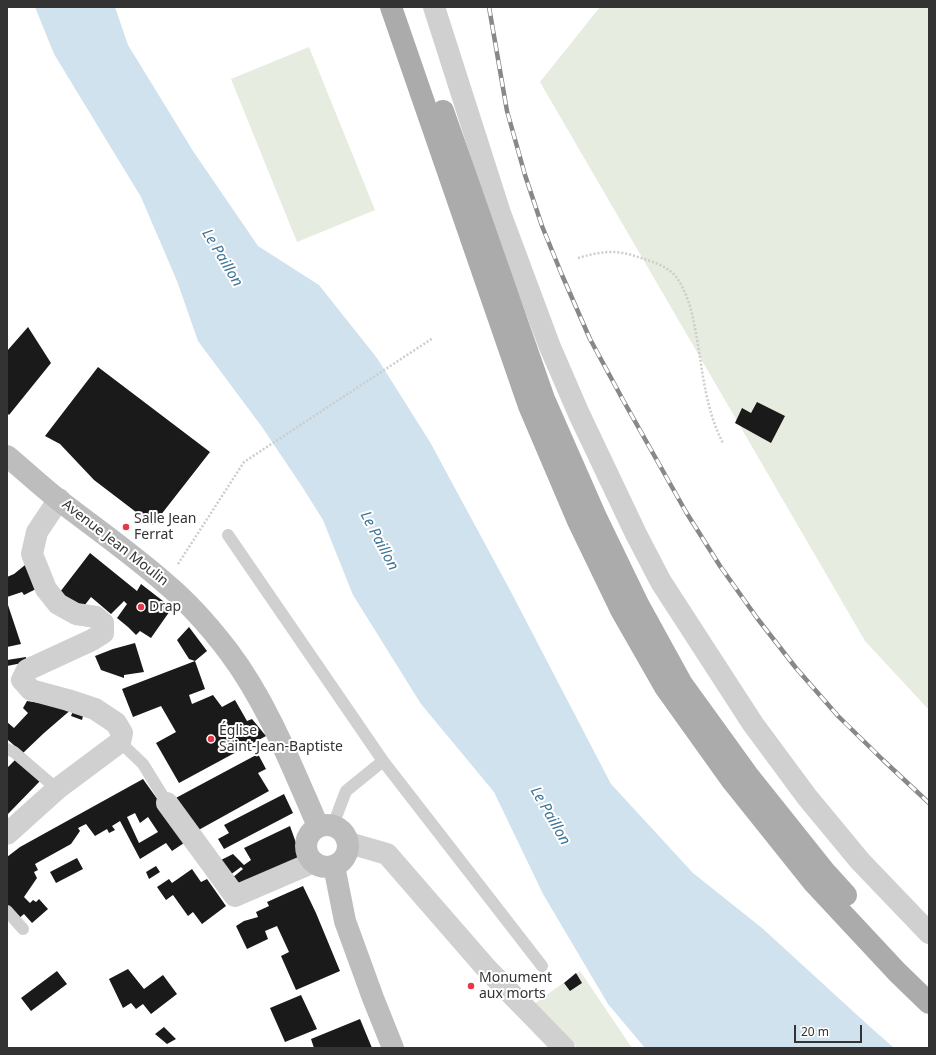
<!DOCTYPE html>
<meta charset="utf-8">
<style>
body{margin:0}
#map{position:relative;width:936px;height:1055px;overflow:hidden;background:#fff;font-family:"Noto Sans",sans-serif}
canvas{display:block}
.frame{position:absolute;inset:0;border:8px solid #333;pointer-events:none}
.scale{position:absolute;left:794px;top:1025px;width:68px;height:18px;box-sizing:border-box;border:2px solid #333;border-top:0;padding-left:5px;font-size:12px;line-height:14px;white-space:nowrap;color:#333;-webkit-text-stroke:3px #fff;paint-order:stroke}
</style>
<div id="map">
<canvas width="936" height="1055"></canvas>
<div class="frame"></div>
<div class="scale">20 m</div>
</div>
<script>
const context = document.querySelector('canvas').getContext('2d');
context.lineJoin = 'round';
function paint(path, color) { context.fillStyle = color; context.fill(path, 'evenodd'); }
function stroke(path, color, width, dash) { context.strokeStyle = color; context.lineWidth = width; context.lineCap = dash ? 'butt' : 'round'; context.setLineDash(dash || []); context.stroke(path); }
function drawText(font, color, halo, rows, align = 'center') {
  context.font = font + ' "Noto Sans",sans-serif'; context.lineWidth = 4; context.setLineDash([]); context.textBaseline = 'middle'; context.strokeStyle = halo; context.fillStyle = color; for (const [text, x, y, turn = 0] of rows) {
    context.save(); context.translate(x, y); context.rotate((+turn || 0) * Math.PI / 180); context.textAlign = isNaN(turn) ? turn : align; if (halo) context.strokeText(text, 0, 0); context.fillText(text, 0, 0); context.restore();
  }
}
const green = new Path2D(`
 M600 7H929V710L865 641 540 82Z
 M309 47 375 210 297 242 231 79Z
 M580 971 632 1048H578L534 1004Z`);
const water = new Path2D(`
 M35 7H115L128 45 193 151 258 246 319 285 377 358 430 442 511 592 611 784 693 873 762 928 868 1025 894 1048H645L608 1004 543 894 494 792 421 704 353 595 323 520 301 485 262 427 198 341 177 281 141 197 54 54Z`);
const building = new Path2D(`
 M28 327 51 363 9 415 7 413V351Z
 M98 367 210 452 153 525 94 480 60 444 45 436Z
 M757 402 785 416 771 443 735 423 742 408 751 413Z
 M90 553 137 591 141 584 172 608 151 638 140 631 136 635 128 627 117 618 127 604 124 601 111 614 91 597 81 610 60 592Z
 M30 561 40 587 24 595 22 592 7 597V577L14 574Z
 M7 602 21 644 7 647Z
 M189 627 207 651 195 661 205 689 189 695 192 704 213 695 222 707 235 700 247 721 252 719 266 736 179 783 156 743 176 732 161 706 133 717 122 689 195 661 189 659 177 640Z
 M135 643 144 672 124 675V678L101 670 95 656 113 649Z
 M26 657 27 662 7 666V660Z
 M27 701 73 708 44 733 23 753 8 740 7 741V722L14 728 28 713 23 708Z
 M74 708 84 712 82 720 71 716Z
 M258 754 266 769 258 773 269 791 195 832 172 800Z
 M15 760 40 781 7 815V766L8 767Z
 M143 779 187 841 172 851 166 843 140 859 120 821 112 826 115 830 109 833 107 829 95 836 86 824 78 828 80 831 71 844 35 864 38 870 34 872 37 878 24 897 30 903 33 900 36 902 39 899 48 909 32 923 24 914 18 919 7 906V857L20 847ZM135 813 140 823 148 817 158 832 139 843 127 817Z
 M284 794 293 813 224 849 218 839 229 833 224 825Z
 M290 826 301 857 239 885 232 878 243 869 241 867 230 875 219 861 233 854 244 865 251 860 244 848Z
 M77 858 83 869 56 883 50 872Z
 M156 866 160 872 149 879 146 872Z
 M192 869 201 882 207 879 226 906 202 924 193 912 188 916 173 895 166 900 157 887 169 879 172 883Z
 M303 886 316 913 340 971 296 990 281 956 289 952 277 926 265 931 268 939 247 949 236 926 244 921 258 917 256 912 269 906 267 902Z
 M128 969 144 989 163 975 177 994 151 1014 143 1004 136 1009 131 1003 123 1008 109 979Z
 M57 971 67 984 31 1011 21 998Z
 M576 973 582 983 570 991 564 983Z
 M301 995 317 1029 285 1042 270 1008Z
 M360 1019 372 1048H314L311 1039Z
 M164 1027 176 1039 167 1044 155 1034Z`);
const path = new Path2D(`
 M578 258C592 254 607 250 623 253 629 254 635 256 641 258 654 262 669 267 677 278 690 297 693 318 697 339 703 374 706 411 723 443
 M178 564 244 462 433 338`);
const lane = new Path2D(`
 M228 535 383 761 542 966
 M120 742 143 764 167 803
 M7 749 14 752 57 789
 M333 825 346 791 383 761
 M7 911 23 929`);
const street = new Path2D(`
 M434 7 500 213 550 347 579 414 636 534 661 582 753 724 807 797 860 861 929 933
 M167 803 235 896 314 862
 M7 834 57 789 120 742 122 733 116 723 95 709 68 700 31 690 22 680 27 670 92 640 103 633V623L96 617 76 614 58 604 46 589 32 554 37 532 59 499
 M349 843 387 854 487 969 564 1048`);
const secondary = new Path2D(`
 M7 456C25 471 42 487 60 501 95 528 132 554 165 583 189 603 210 627 229 652 268 704 292 767 318 826
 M306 846a21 21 0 1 1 42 0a21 21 0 1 1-42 0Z
 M334 866 345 921 373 998 393 1048`);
const primary = new Path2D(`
 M391 7 529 406 578 521 621 610 665 687 733 782 813 882 897 972 929 1003
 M443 111 544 399 595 515 638 604 682 684 747 774 826 873 846 895`);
const rail = new Path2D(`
 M489 7 507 111 525 175 542 226 562 275 590 339 623 400 686 512 720 566 757 618 796 668 838 716 883 760 929 803`);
const markers = [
 [126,527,4,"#e63946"],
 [141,607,4,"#e63946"],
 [211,739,4,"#e63946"],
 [471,986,4,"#e63946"]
];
const poiNames = [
 ["Salle Jean",134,519],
 ["Ferrat",134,535],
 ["Drap",149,607],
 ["Église",219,731],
 ["Saint-Jean-Baptiste",219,747],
 ["Monument",479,978],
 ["aux morts",479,994]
];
const streetNames = [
 ["Avenue Jean Moulin",115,543,38]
];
const waterNames = [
 ["Le Paillon",222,258,59],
 ["Le Paillon",379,541,62],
 ["Le Paillon",550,816,60]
];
paint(green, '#e6ecdf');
paint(water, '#cfe2ee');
paint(building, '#1a1a1a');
stroke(path, '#cdcdcd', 2.5, [2, 2]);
stroke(lane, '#d0d0d0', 12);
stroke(street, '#d0d0d0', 22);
stroke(secondary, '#bdbdbd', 22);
stroke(primary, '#ababab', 22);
stroke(rail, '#888', 4.5);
stroke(rail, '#fff', 3, [9]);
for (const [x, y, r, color] of markers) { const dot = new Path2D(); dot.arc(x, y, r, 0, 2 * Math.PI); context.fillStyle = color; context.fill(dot); stroke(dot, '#fff', 1.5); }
drawText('14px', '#333', '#fff', poiNames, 'left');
drawText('14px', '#333', '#fff', streetNames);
drawText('italic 15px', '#3f7597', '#fff', waterNames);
</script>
